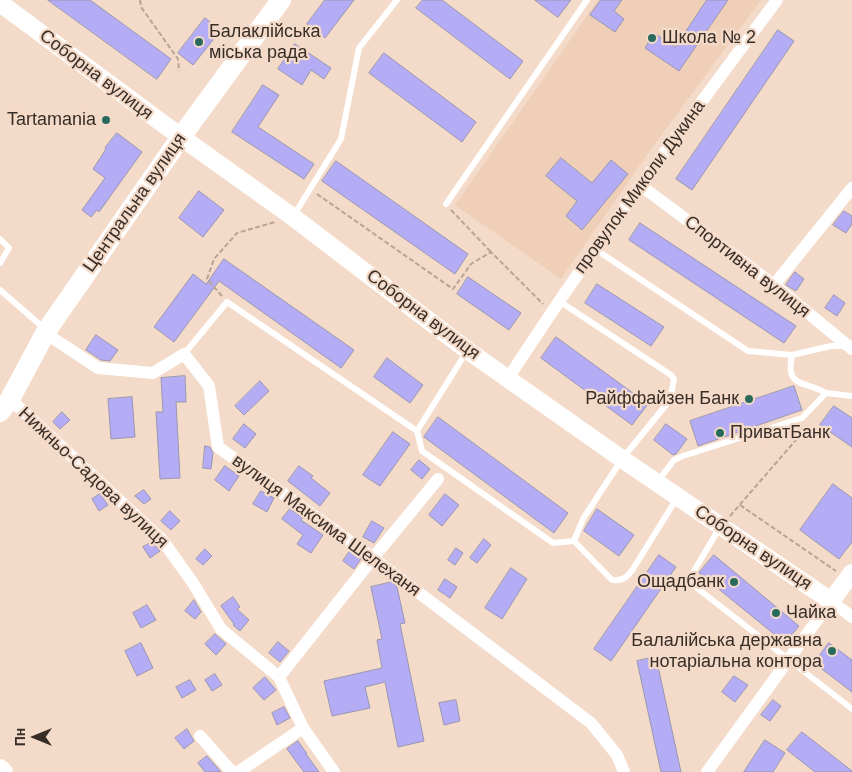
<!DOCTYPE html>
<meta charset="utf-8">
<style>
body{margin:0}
#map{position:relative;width:852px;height:772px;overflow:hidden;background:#f4dac8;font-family:Helvetica,sans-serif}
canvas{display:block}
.north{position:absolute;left:10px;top:712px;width:50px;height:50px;-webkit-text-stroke:4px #f4dac8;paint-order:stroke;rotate:270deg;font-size:14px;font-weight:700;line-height:20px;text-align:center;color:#382e27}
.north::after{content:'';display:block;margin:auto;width:18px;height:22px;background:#382e27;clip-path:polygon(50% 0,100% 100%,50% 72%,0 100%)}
</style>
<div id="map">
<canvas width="852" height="772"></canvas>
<div class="north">Пн</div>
</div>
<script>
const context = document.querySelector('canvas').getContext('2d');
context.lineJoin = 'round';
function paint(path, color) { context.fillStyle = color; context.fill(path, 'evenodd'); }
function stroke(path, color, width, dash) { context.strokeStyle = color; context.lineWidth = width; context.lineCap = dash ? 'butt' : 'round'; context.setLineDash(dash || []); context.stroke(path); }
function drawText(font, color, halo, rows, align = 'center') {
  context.font = font + ' Helvetica,sans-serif'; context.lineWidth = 4.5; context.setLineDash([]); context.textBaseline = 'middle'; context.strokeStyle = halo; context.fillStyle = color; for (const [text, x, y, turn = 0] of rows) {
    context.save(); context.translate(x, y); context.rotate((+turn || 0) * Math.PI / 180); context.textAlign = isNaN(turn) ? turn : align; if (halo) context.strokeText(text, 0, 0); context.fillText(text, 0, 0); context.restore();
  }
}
const built = new Path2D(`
 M598 0H761L651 149 561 279 455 205Z`);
const building = new Path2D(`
 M48 0H90L171 59 157 79Z
 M325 0H354L325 38 307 24Z
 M423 0H442L523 61 510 79 416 8Z
 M535 0H571L558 17Z
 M601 0H622L614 11 624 19 615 32 590 15Z
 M707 0H728L679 71 645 48 654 33 675 47Z
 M205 18 221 30 193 65 178 53Z
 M778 30 794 41 692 190 676 179Z
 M295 44 331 68 324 79 311 70 302 85 278 69Z
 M384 53 476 122 462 142 369 73Z
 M263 85 279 95 258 127 314 164 304 179 232 132Z
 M117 133 142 152 99 212 97 210 91 217 82 210 105 178 93 169 106 149 105 148Z
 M561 158 592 183 611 160 628 174 582 230 566 216 577 201 546 176Z
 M336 161 468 254 455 274 322 181Z
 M199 191 224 210 203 237 179 218Z
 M844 211 852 216V224L846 233 833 225Z
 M640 223 796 326 784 343 629 240Z
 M224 259 354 350 341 368 219 281 174 342 154 327 193 274 206 284Z
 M795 272 804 279 796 291 786 285Z
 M468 277 521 313 509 330 457 294Z
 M597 284 664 327 651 346 585 303Z
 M834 295 845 303 837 316 825 308Z
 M96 335 118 350 110 361 101 360 86 350Z
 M556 337 648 404 632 425 541 358Z
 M387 358 423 385 410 403 374 377Z
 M185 376 186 402H176L180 478 160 479 156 412H163L161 378Z
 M260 381 269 391 244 415 235 406Z
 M794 386 802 410 698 446 690 421Z
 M132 397 135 437 111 439 108 399Z
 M834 406 852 418V447L820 425Z
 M62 412 70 420 60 429 53 422Z
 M438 417 568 513 554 533 424 437Z
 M244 424 256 434 245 448 233 439Z
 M666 424 687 439 676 454 673 455 654 440Z
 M393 432 410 444 380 486 363 475Z
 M205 446 210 447 213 453 211 469 203 468Z
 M419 460 430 469 422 479 411 470Z
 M225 466 239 476 229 491 215 480Z
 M299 466 313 476 311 478 330 493 320 506 288 481Z
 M833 484 852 498V542L839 559 800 530Z
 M144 490 151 499 144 504 135 496Z
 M261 491 274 498 267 512 253 504Z
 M100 494 108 505 99 511 92 499Z
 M445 494 459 505 442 526 429 515Z
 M290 509 303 518 301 520 323 535 311 553 297 544 303 535 282 519Z
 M597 509 634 535 619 556 584 531Z
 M170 511 180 521 171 530 161 521Z
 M372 521 384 528 374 543 363 537Z
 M484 539 491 545 477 563 470 558Z
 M152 542 160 551 150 558 143 547Z
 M456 548 463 553 455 565 448 560Z
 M205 549 212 556 203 565 196 559Z
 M350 551 361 559 354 569 343 561Z
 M659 555 676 567 611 661 594 649Z
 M714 555 799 626 785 643 699 573Z
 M511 568 527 579 502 619 485 608Z
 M445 579 457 587 450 598 438 590Z
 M392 582 397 587 405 623 400 624 424 741 398 747 385 682 365 687 370 708 332 716 324 681 382 668 377 640 382 639 371 587Z
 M233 597 240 607 237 609 249 620 240 631 233 625 234 624 221 606Z
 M194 600 201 612 195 619 185 611Z
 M147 605 156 620 141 628 133 613Z
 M215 634 226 644 216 655 205 644Z
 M278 642 289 651 280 662 269 653Z
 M141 643 153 668 137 676 125 651Z
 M829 643 852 660V692L814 663Z
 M656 657 681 772H661L637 661Z
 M215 674 222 685 212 691 205 680Z
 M734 676 748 685 735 702 722 692Z
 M265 677 276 690 264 700 253 688Z
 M190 680 196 690 182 698 176 687Z
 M456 700 460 721 444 725 439 703Z
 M773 700 781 706 770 721 761 715Z
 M284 707 290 718 277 725 272 713Z
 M187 729 194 741 184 749 175 738Z
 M802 732 852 771V772H815L787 750Z
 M765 740 785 753 773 772H744Z
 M298 741 307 754H306L319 772H304L287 749Z
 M207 756 221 772H205L198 763Z`);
const path = new Path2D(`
 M140 0 141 7 178 59 179 71
 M317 194 453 289 471 264 491 252 543 304
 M451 210 491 252
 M222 296 207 279 214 259 237 233 275 222
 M740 505 836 571
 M730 516 802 433V428`);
const lane = new Path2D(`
 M446 204 587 0
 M294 215 341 139 359 48 397 0
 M0 239 9 248 0 263
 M595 249 748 351 792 355 831 346H846
 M0 290 44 328
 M559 301 671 375 674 379 670 400 622 459 583 519 574 541
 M184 354 227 302 417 431 467 351
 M792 355C785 389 804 380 826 393
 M417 431 422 451 553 543 574 541 612 580C622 581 627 578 633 569L677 498
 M658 481 674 460 683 456 802 418 826 393 852 396
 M720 527 688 581 852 709`);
const street = new Path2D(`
 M640 185 774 285 852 349
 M774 285 852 188
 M45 333 98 368 153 373 184 354 209 386 218 447 373 558 591 723 617 755 624 772
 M509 377C592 248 685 124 777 0
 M10 399 163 541 193 583 221 629 279 677 303 728 334 772
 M279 677 373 558 438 479
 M200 736 232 772
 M238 772 303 728
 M707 772 831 601 852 617`);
const secondary = new Path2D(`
 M0 3 181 137 293 217 467 350 622 459 831 601 852 573`);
const primary = new Path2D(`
 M0 412 10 399 47 330 181 137 281 0
 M0 769 3 772`);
const markers = [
 [652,38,5,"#286b5c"],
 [199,42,5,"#286b5c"],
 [106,120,5,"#286b5c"],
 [749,399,5,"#286b5c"],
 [720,433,5,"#286b5c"],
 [734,582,5,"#286b5c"],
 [776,613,5,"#286b5c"],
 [832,651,5,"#286b5c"]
];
const poiNames = [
 ["Балаклійська",209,32],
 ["міська рада",209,53],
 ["Школа № 2",662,38],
 ["Tartamania",96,120,"right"],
 ["Райффайзен Банк",739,399,"right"],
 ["ПриватБанк",730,433],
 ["Ощадбанк",724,582,"right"],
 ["Чайка",786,613],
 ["Балалійська державна",822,641,"right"],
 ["нотаріальна контора",822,662,"right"]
];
const streetNames = [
 ["Соборна вулиця",96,75,37],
 ["провулок Миколи Дукина",640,187,-54],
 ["Центральна вулиця",135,203,-55],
 ["Спортивна вулиця",747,267,38],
 ["Соборна вулиця",423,315,37],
 ["Нижньо-Садова вулиця",93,478,43],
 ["вулиця Максима Шелеханя",326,526,36],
 ["Соборна вулиця",753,548,34]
];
paint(built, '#efcfb8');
paint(building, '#b4acf5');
stroke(building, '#9997b1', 1);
stroke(path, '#b9a496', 2, [5, 2.5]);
stroke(lane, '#fff', 6);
stroke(street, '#fff', 12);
stroke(secondary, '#fff', 18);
stroke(primary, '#fff', 20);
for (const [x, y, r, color] of markers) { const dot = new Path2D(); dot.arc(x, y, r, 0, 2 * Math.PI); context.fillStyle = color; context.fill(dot); stroke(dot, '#f4dac8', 2); }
drawText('18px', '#382e27', '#f4dac8', poiNames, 'left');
drawText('18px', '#382e27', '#f4dac8', streetNames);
</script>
